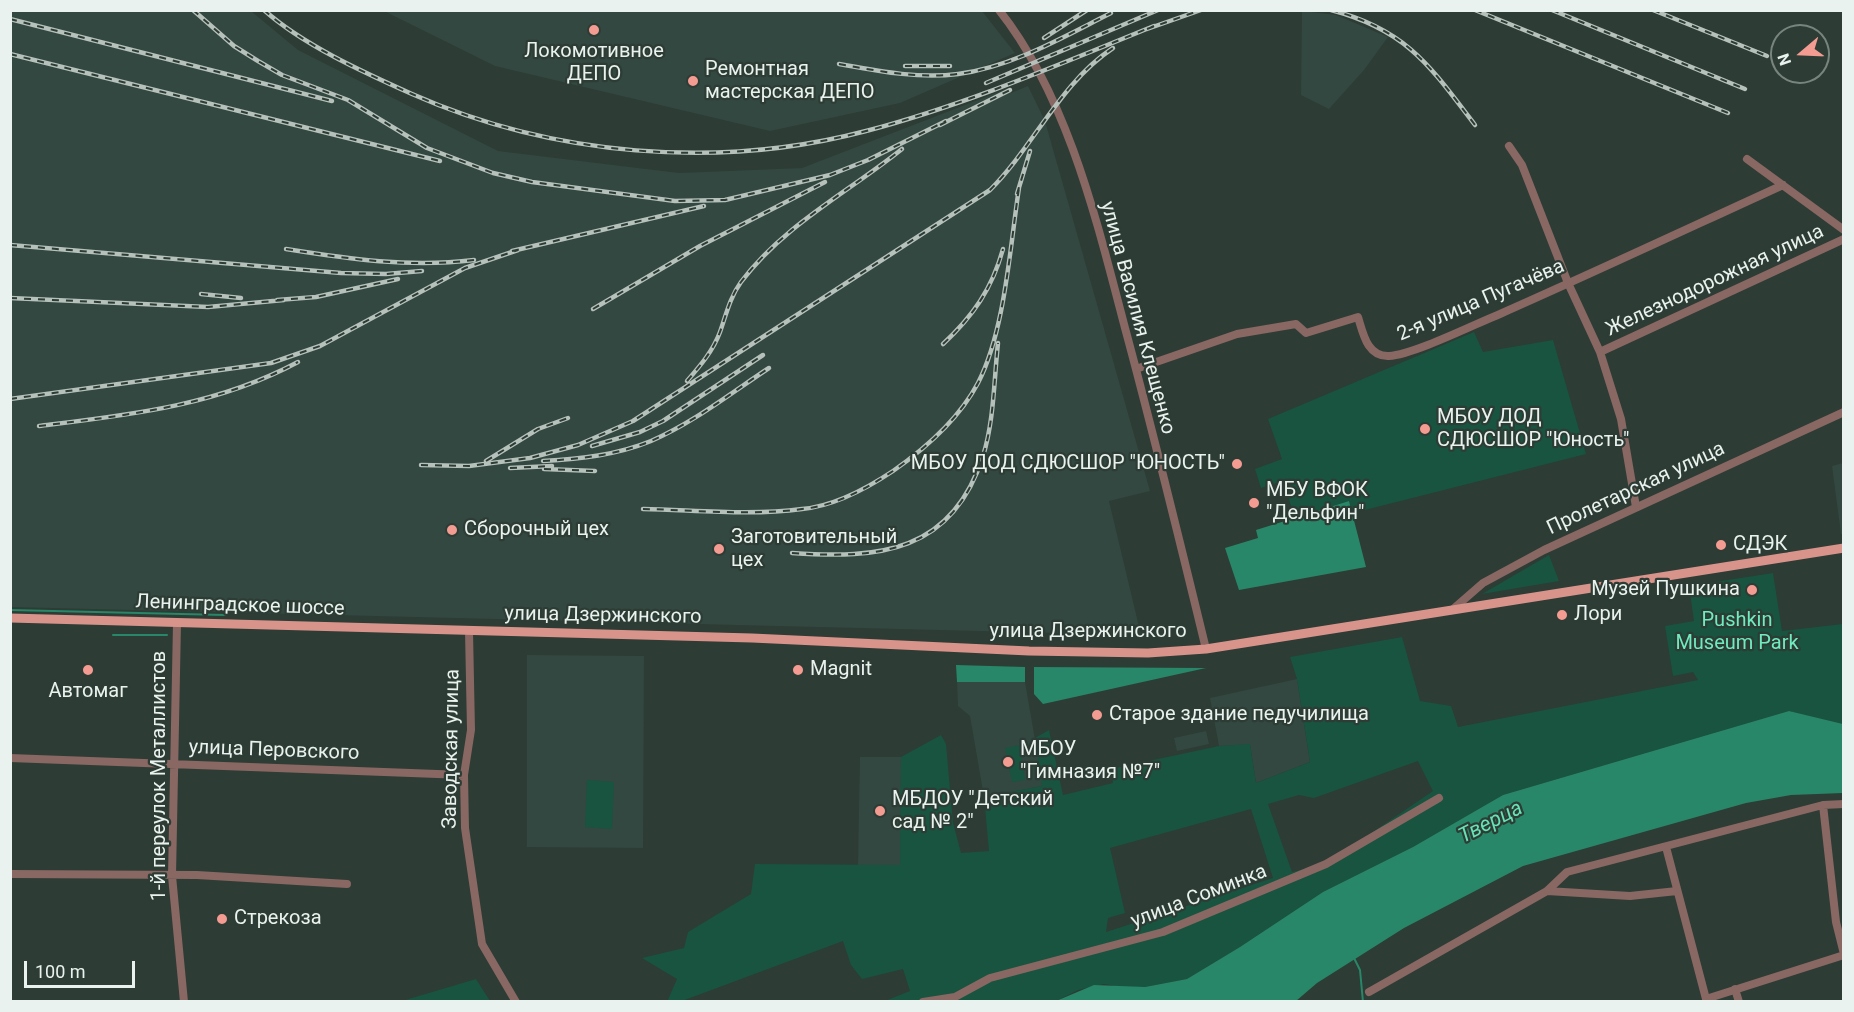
<!DOCTYPE html>
<meta charset="utf-8">
<style>
body{margin:0}
#map{position:relative;width:1854px;height:1012px;overflow:hidden;background:#2d3c35;font-family:Roboto,sans-serif}
canvas{display:block}
.frame{position:absolute;inset:0;border:12px solid #e9f2ee;pointer-events:none}
.north{position:absolute;left:1770px;top:24px;width:60px;height:60px;box-sizing:border-box;background:#2d3c35;border:2px solid #78857f;border-radius:50%;rotate:251deg;font-size:16px;font-weight:700;line-height:24px;text-align:center;color:#e9f2ee}
.north::after{content:'';display:block;margin:auto;width:21px;height:27px;background:#f59c92;clip-path:polygon(50% 0,100% 100%,50% 72%,0 100%)}
.scale{position:absolute;left:24px;top:961px;width:111px;height:27px;box-sizing:border-box;border:3px solid #e9f2ee;border-top:0;padding-left:8px;font-size:18px;line-height:21px;white-space:nowrap;color:#e9f2ee;-webkit-text-stroke:4px #2d3c35;paint-order:stroke}
</style>
<div id="map">
<canvas width="1854" height="1012"></canvas>
<div class="frame"></div>
<div class="north">N</div>
<div class="scale">100 m</div>
</div>
<script>
const context = document.querySelector('canvas').getContext('2d');
context.lineJoin = 'round';
function paint(path, color) { context.fillStyle = color; context.fill(path, 'evenodd'); }
function stroke(path, color, width, dash) { context.strokeStyle = color; context.lineWidth = width; context.lineCap = dash ? 'butt' : 'round'; context.setLineDash(dash || []); context.stroke(path); }
function drawText(font, color, halo, rows, align = 'center') {
  context.font = font + ' Roboto,sans-serif'; context.lineWidth = 4.5; context.setLineDash([]); context.textBaseline = 'middle'; context.strokeStyle = halo; context.fillStyle = color; for (const [text, x, y, turn = 0] of rows) {
    context.save(); context.translate(x, y); context.rotate((+turn || 0) * Math.PI / 180); context.textAlign = isNaN(turn) ? turn : align; if (halo) context.strokeText(text, 0, 0); context.fillText(text, 0, 0); context.restore();
  }
}
const built = new Path2D(`
 M11 10 251 11 298 50 498 151 679 173 802 168 1009 88 1011 93 1028 86 1045 121 1150 491 1109 501 1141 635 11 607Z
 M384 11H982L1015 53 900 103 770 131 495 66Z
 M1302 11 1336 15 1388 37 1364 70 1329 109 1301 95Z
 M1843 463 1844 534H1841L1832 466Z
 M527 655 644 656 643 848 527 847Z
 M1297 679 1310 762 1256 783 1250 745 1219 746 1210 698Z
 M957 682H1025L1043 786 984 797 970 716 958 706Z
 M1206 731 1209 744 1177 751 1174 738Z
 M860 757H901V865H858Z`);
const green = new Path2D(`
 M1474 332 1483 352 1553 340 1586 454 1353 513 1349 501 1295 518 1283 481 1261 488 1255 469 1282 459 1268 419Z
 M1549 555 1559 581 1482 594Z
 M1773 573 1782 631 1843 624V724L1789 711 1503 795 1413 847 1323 892 1240 947 1187 979 1145 987 1126 988 1104 984 1078 990 1056 1001H885L910 991 903 969 862 979 851 965 843 941 682 1001 667 1002 677 979 642 958 684 948 688 932 751 894 755 864 900 865 901 757 941 735 946 744 953 823 961 853 989 851 984 797 1042 786 1035 738 1049 730 1063 795 1113 783 1111 769 1219 746 1250 744 1256 783 1310 762 1297 679 1290 657 1402 637 1420 701 1451 706 1458 727 1698 680 1693 672 1673 676 1665 626 1694 621 1689 586ZM1418 761 1433 791 1326 864 1292 872 1268 804 1299 795 1314 798ZM1251 809 1273 878 1106 932 1108 918 1125 913 1110 848Z
 M1020 745 1025 780 1012 782 1005 748Z
 M587 780 614 782 612 829 585 827Z
 M476 979 490 1001H402Z`);
const forest = new Path2D(`
 M1349 501 1366 567 1239 590 1225 548 1258 538 1256 530Z
 M956 665 1025 667V682H957Z
 M1034 667 1206 668 1043 704 1034 694Z
 M1789 711 1843 724V793L1791 795 1746 803 1523 866 1404 928 1317 983 1296 1001H1056L1094 985 1145 987 1187 979 1240 947 1323 892 1413 847 1503 795Z`);
const stream = new Path2D(`
 M10 610 225 615
 M113 635H167
 M1354 958 1360 970 1363 1002`);
const minor = new Path2D(`
 M999 10C1068 97 1097 222 1125 328 1154 435 1180 542 1206 649
 M1509 146 1522 165 1568 283 1600 352 1621 419 1636 507
 M1747 159 1844 230
 M1600 352 1844 239
 M1136 369 1237 334 1296 324 1306 333 1358 317C1363 333 1367 357 1389 356 1413 355 1475 324 1500 314 1595 272 1689 228 1783 185
 M1452 610 1483 583 1544 550 1844 412
 M177 623 172 876 184 1002
 M469 631 471 730 464 775 465 828 482 944 516 1002
 M10 758 464 775
 M1823 805 1836 922 1844 954
 M1666 847 1706 999 1844 955
 M10 874 197 875 347 884
 M1547 891 1630 896 1677 891
 M1735 989 1739 1002
 M1369 992 1547 891 1567 872 1823 805 1844 804
 M923 1002 955 997 990 978 1163 932 1326 864 1439 798`);
const major = new Path2D(`
 M10 618 752 638 1029 651 1148 653 1206 649 1844 548`);
const rail = new Path2D(`
 M193 10 234 46 258 61 282 75 348 100 427 148 493 173 532 182 675 201 725 200 830 175 868 160 946 121
 M264 10C303 45 365 73 412 94 552 156 718 170 866 131 965 105 1060 64 1154 26
 M1331 10C1407 30 1430 66 1475 125
 M1475 10 1728 113
 M1552 10 1745 89
 M1653 10 1767 56
 M10 19 332 101
 M1147 29 1201 10
 M1044 38 1087 10
 M10 54 440 161
 M839 64C878 71 918 79 958 74 1012 67 1063 37 1111 13
 M905 66H950
 M986 83 1158 10
 M940 125 1010 90
 M1017 194 1030 151
 M10 245 341 273 386 274 422 271
 M286 249C349 259 410 268 474 260
 M512 251 704 206
 M201 294 241 298
 M10 298 208 307 284 300
 M277 300 316 297 398 279
 M593 309 700 246 825 182
 M943 344C973 316 992 289 1003 249
 M687 381C700 366 713 351 720 332 726 315 730 297 741 282 784 225 847 193 902 149
 M10 399 271 363 320 346 465 268 518 250
 M39 426C129 415 216 406 298 362
 M592 446 640 432 663 421 763 355
 M486 461 538 429 568 418
 M543 461C580 459 617 455 651 441 693 423 731 393 769 368
 M421 465 469 466 530 458 578 445 633 421 990 190C1034 146 1060 83 1113 48
 M510 468 552 466
 M544 469 595 471
 M643 509C695 510 750 516 802 509 835 506 866 489 893 471 926 448 959 419 978 383 1005 331 1010 246 1019 188
 M792 553C879 559 952 553 983 456 994 421 994 380 998 343`);
const markers = [
 [594,30,6,"#f59c92"],
 [693,81,6,"#f59c92"],
 [1425,429,6,"#f59c92"],
 [1237,464,6,"#f59c92"],
 [1254,503,6,"#f59c92"],
 [452,530,6,"#f59c92"],
 [1721,545,6,"#f59c92"],
 [719,549,6,"#f59c92"],
 [1752,590,6,"#f59c92"],
 [1562,615,6,"#f59c92"],
 [88,670,6,"#f59c92"],
 [798,670,6,"#f59c92"],
 [1097,715,6,"#f59c92"],
 [1008,762,6,"#f59c92"],
 [880,811,6,"#f59c92"],
 [222,919,6,"#f59c92"]
];
const poiNames = [
 ["Локомотивное",594,52,"center"],
 ["ДЕПО",594,75,"center"],
 ["Ремонтная",705,70],
 ["мастерская ДЕПО",705,93],
 ["МБОУ ДОД",1437,418],
 ["СДЮСШОР \"Юность\"",1437,441],
 ["МБОУ ДОД СДЮСШОР \"ЮНОСТЬ\"",1225,464,"right"],
 ["МБУ ВФОК",1266,491],
 ["\"Дельфин\"",1266,514],
 ["Сборочный цех",464,530],
 ["Заготовительный",731,538],
 ["цех",731,561],
 ["СДЭК",1733,545],
 ["Музей Пушкина",1740,590,"right"],
 ["Лори",1574,615],
 ["Magnit",810,670],
 ["Автомаг",88,692,"center"],
 ["Старое здание педучилища",1109,715],
 ["МБОУ",1020,750],
 ["\"Гимназия №7\"",1020,773],
 ["МБДОУ \"Детский",892,800],
 ["сад № 2\"",892,823],
 ["Стрекоза",234,919]
];
const streetNames = [
 ["Железнодорожная улица",1715,281,-25],
 ["2-я улица Пугачёва",1481,301,-23],
 ["улица Василия Клещенко",1137,318,75],
 ["Пролетарская улица",1636,489,-25],
 ["Ленинградское шоссе",240,606,2],
 ["улица Дзержинского",603,616,1],
 ["улица Дзержинского",1088,632],
 ["Заводская улица",452,749,-89],
 ["улица Перовского",274,751,2],
 ["1-й переулок Металлистов",160,776,-90],
 ["улица Соминка",1199,897,-21]
];
const parkNames = [
 ["Pushkin",1737,621],
 ["Museum Park",1737,644]
];
const waterNames = [
 ["Тверца",1491,823,-27]
];
paint(built, '#324840');
paint(green, '#185440');
paint(forest, '#288768');
stroke(stream, '#288768', 2);
stroke(minor, '#896762', 8);
stroke(major, '#d8938b', 9);
stroke(rail, '#b6c1bc', 4.5);
stroke(rail, '#2d3c35', 2, [7]);
for (const [x, y, r, color] of markers) { const dot = new Path2D(); dot.arc(x, y, r, 0, 2 * Math.PI); context.fillStyle = color; context.fill(dot); stroke(dot, '#2d3c35', 2); }
drawText('20px', '#e9f2ee', '#2d3c35', poiNames, 'left');
drawText('20px', '#e9f2ee', '#2d3c35', streetNames);
drawText('20px', '#6fecbf', '#2d3c35', parkNames);
drawText('italic 21px', '#66e3b7', '#2d3c35', waterNames);
</script>
